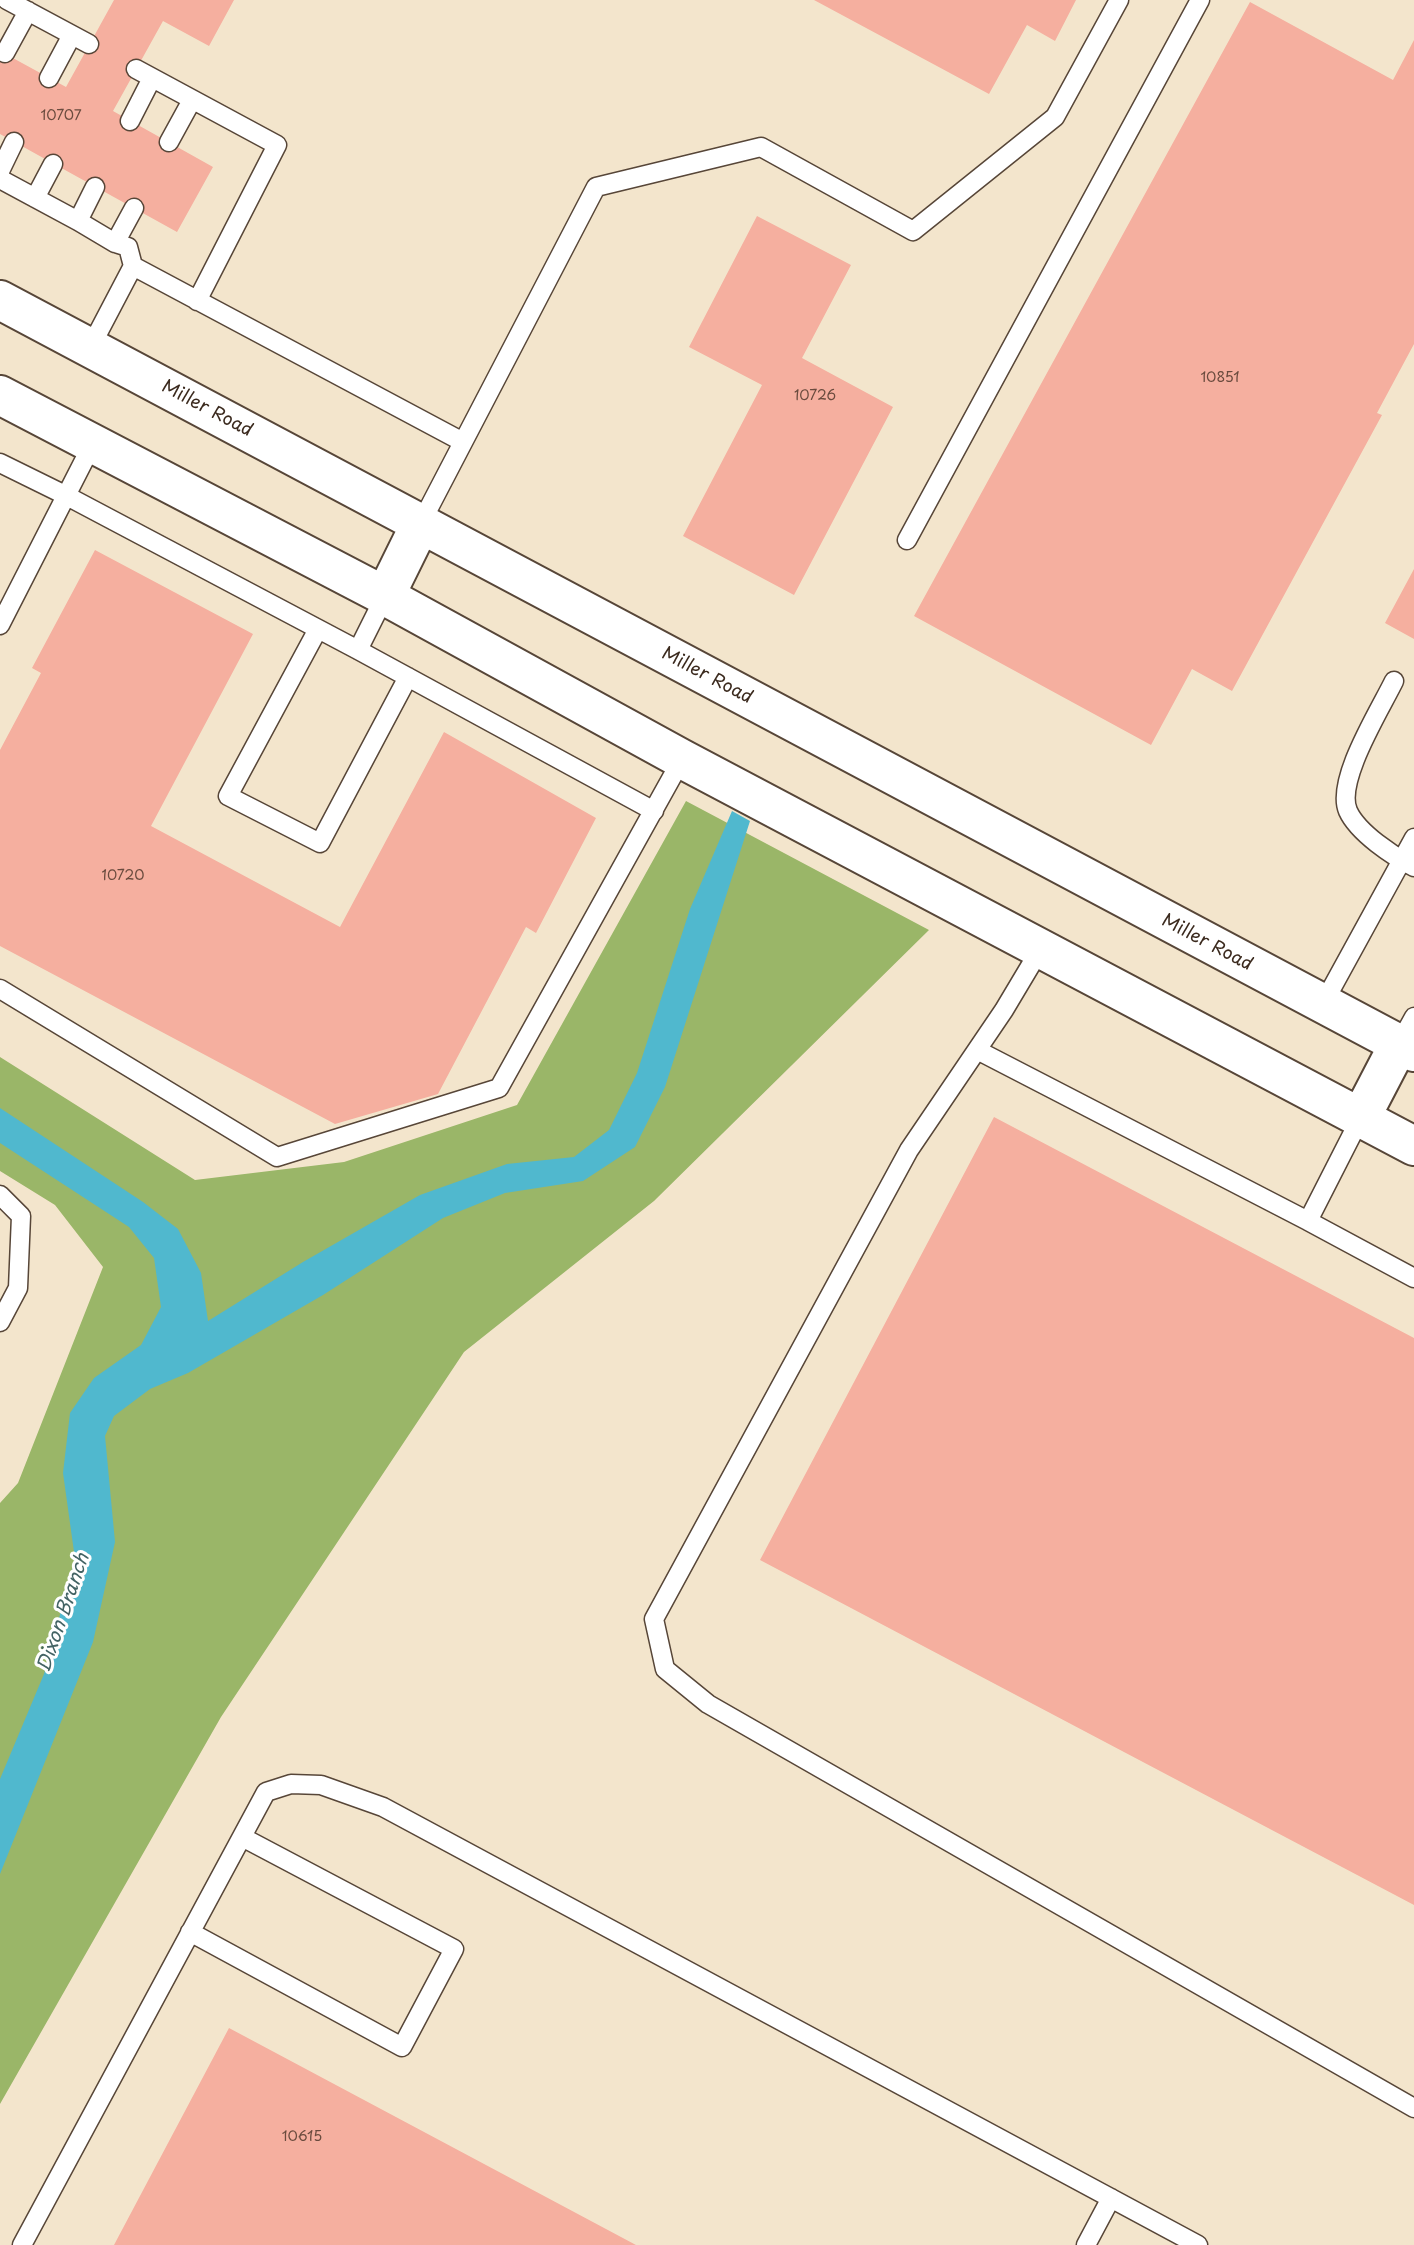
<!DOCTYPE html>
<style>
body{margin:0}
canvas{display:block;background:#f3e5cc}
</style>
<canvas width="1414" height="2245"></canvas>
<script>
const context = document.querySelector('canvas').getContext('2d');
context.lineJoin = 'round';
function paint(path, color) { context.fillStyle = color; context.fill(path, 'evenodd'); }
function stroke(path, color, width, dash) { context.strokeStyle = color; context.lineWidth = width; context.lineCap = dash ? 'butt' : 'round'; context.setLineDash(dash || []); context.stroke(path); }
function drawText(font, color, halo, rows, align = 'center') {
  context.font = font + ' "Playpen Sans",sans-serif'; context.lineWidth = 6; context.setLineDash([]); context.textBaseline = 'middle'; context.strokeStyle = halo; context.fillStyle = color; for (const [text, x, y, turn = 0] of rows) {
    context.save(); context.translate(x, y); context.rotate((+turn || 0) * Math.PI / 180); context.textAlign = isNaN(turn) ? turn : align; if (halo) context.strokeText(text, 0, 0); context.fillText(text, 0, 0); context.restore();
  }
}
const forest = new Path2D(`
 M686 801 929 930 654 1201 464 1352 221 1717 0 2104V1503L18 1483 103 1267 55 1205 0 1171V1057L195 1180 344 1162 517 1105Z`);
const water = new Path2D(`
 M732 811 750 821 665 1087 635 1147 583 1181 505 1193 443 1218 323 1295 188 1373 150 1389 114 1416 105 1436 115 1542 93 1642 0 1874V1779L44 1674 75 1559 63 1473 70 1413 94 1378 141 1345 161 1307 154 1258 129 1227 0 1143V1108L143 1202 178 1229 201 1273 208 1321 303 1262 420 1195 507 1164 574 1157 609 1130 637 1073 690 909Z`);
const building = new Path2D(`
 M114 0H234L209 46 163 21 113 111 213 167 177 232 0 134V51L66 87Z
 M814 0H1076L1055 41 1027 25 989 94Z
 M1250 2 1393 80 1414 40V344L1377 413 1382 415 1232 691 1192 669 1151 745 914 616Z
 M757 216 851 265 802 358 893 407 794 595 683 536 762 385 689 347Z
 M95 550 253 634 151 826 340 927 444 732 596 818 536 933 526 927 438 1094 335 1124 0 946V750L41 673 32 668Z
 M1414 569V639L1385 623Z
 M994 1117 1414 1338V1905L760 1560Z
 M229 2028 636 2245H114Z`);
const lane = new Path2D(`
 M7 0 89 44
 M5 53 28 11
 M136 69 277 145 197 301
 M49 78 72 35
 M130 121 152 78
 M169 142 192 100
 M0 171 14 142
 M0 179 78 221 115 243 128 247 133 266
 M35 198 53 164
 M78 221 95 187
 M115 243 134 208
 M90 348 133 266 463 442
 M0 463 65 495 358 650 654 811
 M421 523 596 187 761 147 913 231 1055 117 1119 0
 M907 540 1200 0
 M0 625 93 443
 M318 629 228 796 320 843 408 677
 M358 650 385 596
 M1394 681C1380 710 1335 781 1348 811 1358 833 1393 856 1414 867
 M1041 948 1004 1010 909 1150 654 1619 665 1669 708 1704 1414 2108
 M0 989 277 1157 499 1088 682 759
 M1323 1004 1414 838
 M1399 1044 1414 1017
 M977 1050 1308 1221
 M1361 1117 1308 1221 1414 1278
 M0 1195 21 1216 18 1288 0 1322
 M190 1932 402 2047 454 1949 242 1837
 M22 2245 266 1792 291 1784 321 1785 383 1807 1198 2245
 M1086 2245 1111 2198`);
const secondary = new Path2D(`
 M0 300 1414 1052
 M0 395 385 596 682 759 1414 1146
 M385 596 421 523
 M1361 1117 1399 1044`);
const numberNames = [
 ["10707",61,116],
 ["10851",1220,378],
 ["10726",815,396],
 ["10720",123,876],
 ["10615",302,2137]
];
const streetNames = [
 ["Miller Road",207,409,28],
 ["Miller Road",707,676,28],
 ["Miller Road",1207,943,28]
];
const waterNames = [
 ["Dixon Branch",64,1613,-71]
];
paint(forest, '#9ab668');
paint(water, '#50b8ce');
paint(building, '#f5af9f');
stroke(lane, '#574638', 21);
stroke(secondary, '#574638', 42);
stroke(lane, '#fff', 18);
stroke(secondary, '#fff', 38);
drawText('14px', '#6a4b3e', null, numberNames);
drawText('18px', '#3b2a1e', '#fff', streetNames);
drawText('italic 19px', '#436364', '#fff', waterNames);
</script>
